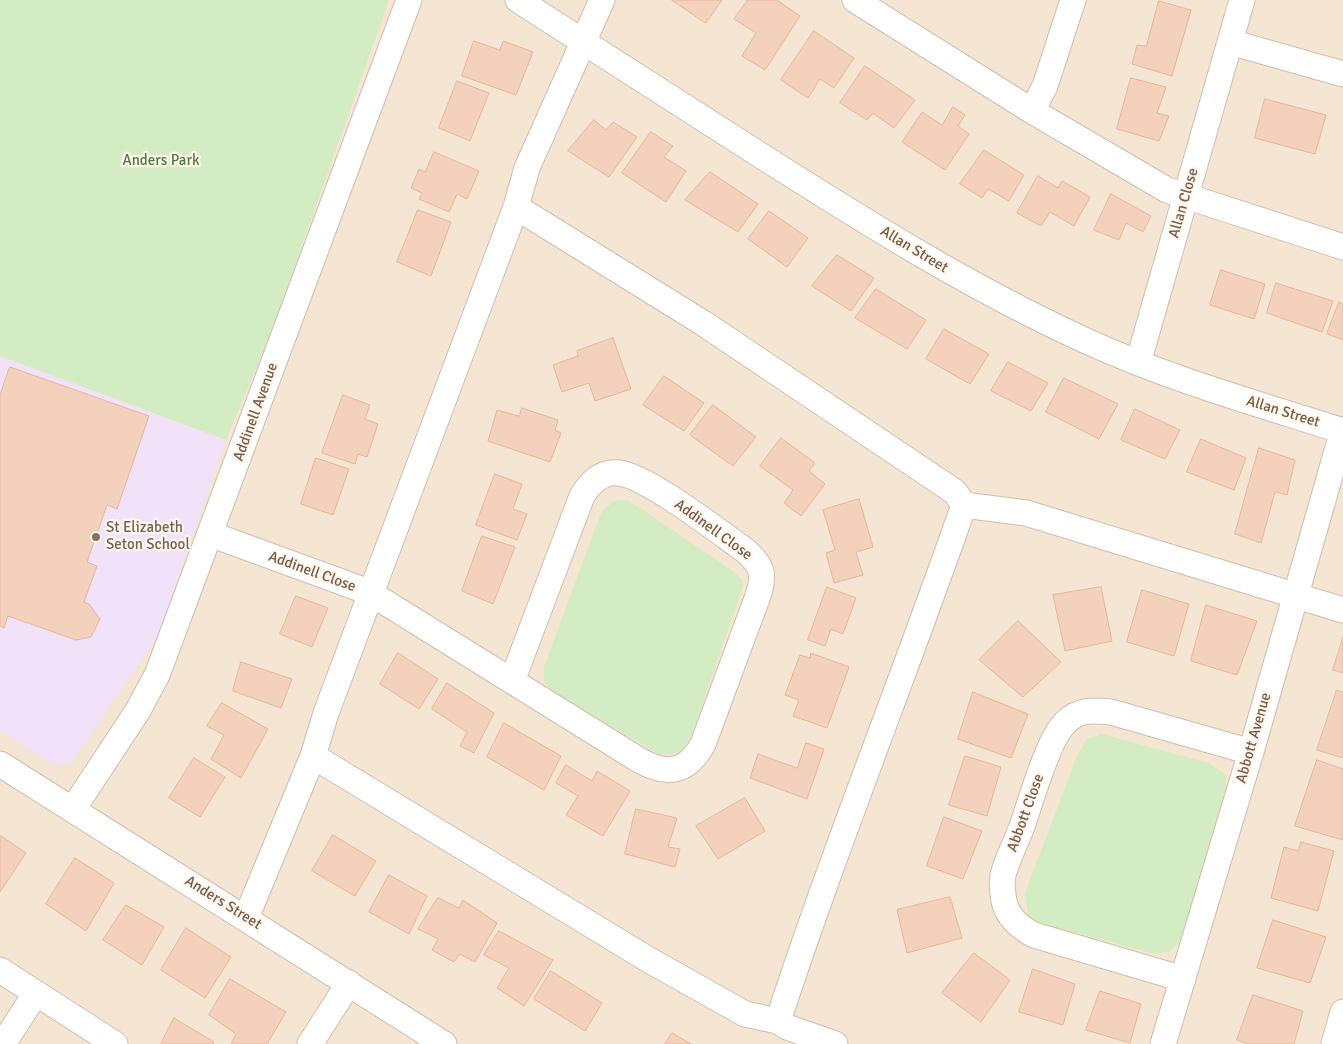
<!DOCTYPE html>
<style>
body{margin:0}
canvas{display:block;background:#fdf4e5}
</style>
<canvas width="1343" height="1044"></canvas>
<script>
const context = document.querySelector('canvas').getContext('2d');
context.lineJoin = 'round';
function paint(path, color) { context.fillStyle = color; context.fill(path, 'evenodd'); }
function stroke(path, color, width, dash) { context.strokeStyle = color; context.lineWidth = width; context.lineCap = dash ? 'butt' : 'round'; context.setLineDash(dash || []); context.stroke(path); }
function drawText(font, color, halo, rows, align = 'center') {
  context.font = font + ' Signika,sans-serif'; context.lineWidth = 4.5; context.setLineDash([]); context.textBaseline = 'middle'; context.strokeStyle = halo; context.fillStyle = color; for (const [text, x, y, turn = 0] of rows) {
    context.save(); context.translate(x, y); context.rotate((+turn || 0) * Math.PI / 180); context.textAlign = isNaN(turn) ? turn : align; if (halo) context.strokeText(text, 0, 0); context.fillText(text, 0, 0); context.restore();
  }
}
const residential = new Path2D(`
 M0 0H1343V1044H0Z`);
const education = new Path2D(`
 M0 356 226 440 159 634 72 762 55 765 0 731Z`);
const green = new Path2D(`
 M0 0H389L271 333 226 440 0 356Z
 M628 500 733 571 743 581 742 589 691 737 680 754H658L555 693 544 682V667L601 513 613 501Z
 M1101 734 1209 763 1226 775V794L1183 940 1169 952 1151 953 1042 924 1028 917 1025 893 1077 756 1086 740Z`);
const building = new Path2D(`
 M672 0H722L706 23Z
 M748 0H777L800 16 765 70 742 56 756 33 734 19Z
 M1159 1 1191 10 1172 76 1132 64 1137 45 1146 46Z
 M814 31 854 58 834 88 820 79 808 98 781 80Z
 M474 41 500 50 503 41 533 52 516 95 462 76Z
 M865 66 915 100 894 128 873 113 867 120 840 103Z
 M1131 78 1166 87 1157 113 1169 116 1159 141 1117 129Z
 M457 81 489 93 470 141 439 128Z
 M1265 99 1326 115 1315 154 1255 138Z
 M953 107 965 115 958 126 969 134 945 170 902 142 922 112 942 125Z
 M594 120 606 130 613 122 637 137 609 177 568 151Z
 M651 132 673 146 664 157 686 171 666 202 622 173Z
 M984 150 1024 175 1009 201 988 189 982 198 960 184Z
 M434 152 479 171 467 199 457 194 449 212 419 199 422 193 411 188 419 169 425 172Z
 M710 172 758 204 738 232 685 200Z
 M1038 176 1058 188 1062 181 1090 197 1074 226 1050 212 1041 226 1017 213Z
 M1111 194 1151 216 1143 232 1126 223 1119 240 1094 230Z
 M418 210 451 222 431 276 397 262Z
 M769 211 808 238 787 267 748 239Z
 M837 255 874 278 851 311 812 286Z
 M1221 270 1265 284 1254 319 1210 305Z
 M1276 283 1333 301 1322 332 1267 313Z
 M876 289 926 320 907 349 855 318Z
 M1339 302 1343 304V340L1327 334Z
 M944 329 989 354 970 384 926 359Z
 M613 338 631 389 595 401 589 383 562 392 553 365 578 356 577 351Z
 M1008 362 1048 383 1031 411 991 391Z
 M10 367 149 416 117 509 107 505 87 562 97 566 84 602 89 604 100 619 91 637 76 640 8 616 4 628 0 626V395Z
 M664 376 704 403 684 431 643 405Z
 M1064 378 1118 404 1099 439 1046 412Z
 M343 395 370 405 365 419 378 424 367 457 358 454 355 464 322 453Z
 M713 405 756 437 733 466 690 435Z
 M522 408 558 420 555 430 561 433 550 462 488 441 497 410 519 416Z
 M1135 409 1180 430 1165 459 1121 440Z
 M781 438 815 463 809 471 825 484 801 516 784 503 793 490 760 466Z
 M1201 439 1246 458 1234 490 1187 472Z
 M1259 448 1295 460 1287 495 1275 492 1261 543 1235 534Z
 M316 458 349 469 333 515 301 504Z
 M495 474 522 484 513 509 527 514 517 540 476 525Z
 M859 499 873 547 856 552 863 575 834 583 826 553 835 550 823 510Z
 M482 536 515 547 493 604 462 591Z
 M827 587 856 598 843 634 831 629 825 646 808 640Z
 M1101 587 1112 641 1065 651 1053 595Z
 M1142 590 1189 604 1174 656 1127 642Z
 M296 596 328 608 312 647 280 634Z
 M1206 605 1257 621 1237 675 1191 661Z
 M1018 621 1061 662 1023 697 979 660Z
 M1343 637V673L1333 670Z
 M398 653 438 679 419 709 380 684Z
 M811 653 849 667 827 728 793 716 799 700 785 695 800 655 810 658Z
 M241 662 292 679 281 708 233 691Z
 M447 683 494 713 474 753 460 746 467 732 432 709Z
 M1337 690 1343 692V758L1317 750Z
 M973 692 1028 714 1011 758 958 739Z
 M222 703 268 729 241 778 211 759 224 735 207 726Z
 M504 723 561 756 544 790 487 757Z
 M806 743 824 749 807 799 750 778 758 754 797 768Z
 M965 756 1001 767 987 816 949 805Z
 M194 758 225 777 200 817 169 798Z
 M1317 760 1343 769V840L1295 826Z
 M566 765 592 781 597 771 630 791 603 836 566 815 578 796 556 783Z
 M745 798 765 831 718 859 696 826Z
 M636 809 677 818 668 847 680 849 675 867 625 854Z
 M944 817 982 831 963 879 927 866Z
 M333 835 376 861 355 896 312 871Z
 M1 836 26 853 0 892V837Z
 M1301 842 1334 851 1318 911 1271 898 1284 847 1298 851Z
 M75 858 114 883 86 931 46 904Z
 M389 875 427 896 409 934 369 912Z
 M950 897 962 938 907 953 897 910Z
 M438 898 459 908 463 900 497 923 475 962 460 954 454 962 432 950 438 939 418 929Z
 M126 905 164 927 142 965 103 940Z
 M1273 920 1326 937 1310 983 1257 968Z
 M186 928 231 957 205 998 161 970Z
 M499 931 553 960 524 1006 497 988 509 968 484 955Z
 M974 953 1010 980 981 1022 942 993Z
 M1033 969 1075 984 1063 1025 1019 1012Z
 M551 971 602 1003 585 1031 534 999Z
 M230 979 286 1012 267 1044H231L236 1034 209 1015Z
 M1100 991 1141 1004 1130 1043 1086 1030Z
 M1253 995 1303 1011 1294 1044H1248L1237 1040Z
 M174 1018 214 1042 213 1044H161Z
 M672 1033 691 1044H665Z`);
const minor = new Path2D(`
 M518 0C599 52 679 103 760 155 864 221 969 287 1082 339 1166 378 1255 403 1343 431
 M855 0 1032 111 1167 190 1343 247
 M1230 42 1343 74
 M1032 111 1045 86 1073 0
 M516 207 703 323 955 492 964 505 1026 513 1343 610
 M1138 363 1242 0
 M210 534 358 588 383 601 639 760C667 776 687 773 703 744L759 593C765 571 761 566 746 551 719 532 647 476 619 473 602 471 590 483 582 496L512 681
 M313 756 649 960 745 1014 778 1021 787 1027 835 1044
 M0 764 444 1044
 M73 809 137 712 157 675 409 0
 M246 918 313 756 326 713 516 207 527 168 602 0
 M0 970 115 1044
 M1183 979 1034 935C1017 926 1004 914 1003 894 1002 888 1002 881 1003 875 1007 860 1015 844 1021 829 1030 804 1048 739 1065 723 1078 709 1094 710 1111 712L1251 752
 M778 1021C835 847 904 677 964 505
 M3 1044 36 993
 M310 1044 349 983
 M1163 1044 1251 752 1343 430
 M1334 1044 1343 1012`);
const markers = [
 [96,537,5,"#8d6e63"]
];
const parkNames = [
 ["Anders Park",161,161]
];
const streetNames = [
 ["Allan Close",1184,203,-74],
 ["Allan Street",914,250,31],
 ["Addinell Avenue",256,412,-70],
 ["Allan Street",1283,412,17],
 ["Addinell Close",713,530,36],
 ["Addinell Close",312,572,20],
 ["Abbott Avenue",1254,738,-74],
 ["Abbott Close",1026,813,-70],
 ["Anders Street",223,903,32]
];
const educationNames = [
 ["St Elizabeth",106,528],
 ["Seton School",106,545]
];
paint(residential, '#f5e5d3');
paint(education, '#f1e2fa');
paint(green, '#d4ecc3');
paint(building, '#f4d1bc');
stroke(building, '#e7b79b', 1);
stroke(minor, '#d2bdad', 27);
stroke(minor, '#fff', 25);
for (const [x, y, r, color] of markers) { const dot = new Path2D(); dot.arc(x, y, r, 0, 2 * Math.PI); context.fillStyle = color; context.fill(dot); stroke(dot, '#fff8ed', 2); }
drawText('15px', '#4f783d', '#fff8ed', parkNames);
drawText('15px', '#785949', '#fff8ed', streetNames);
drawText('15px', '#785e54', '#fff8ed', educationNames, 'left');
</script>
